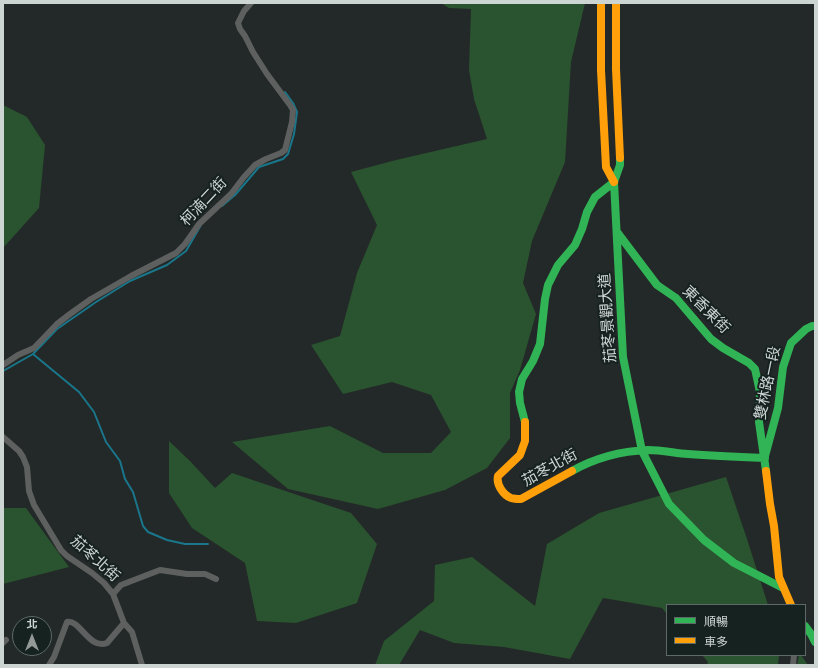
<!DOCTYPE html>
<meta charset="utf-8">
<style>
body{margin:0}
#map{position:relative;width:818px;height:668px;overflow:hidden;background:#232928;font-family:Karla,"Noto Sans TC",sans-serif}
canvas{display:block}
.frame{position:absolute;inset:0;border:4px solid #cdd5d3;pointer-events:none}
.legend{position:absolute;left:666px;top:604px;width:140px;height:52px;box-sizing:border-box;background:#162220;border:1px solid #5f6a68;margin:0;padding:5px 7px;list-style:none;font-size:12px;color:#cdd5d3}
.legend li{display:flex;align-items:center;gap:8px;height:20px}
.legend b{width:20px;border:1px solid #5f6a68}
.north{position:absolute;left:12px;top:616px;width:40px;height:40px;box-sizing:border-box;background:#162220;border:1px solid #5f6a68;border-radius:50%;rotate:0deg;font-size:11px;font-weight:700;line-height:16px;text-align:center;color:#cdd5d3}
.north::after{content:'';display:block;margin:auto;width:14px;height:18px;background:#929997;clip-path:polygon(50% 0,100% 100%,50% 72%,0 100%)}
</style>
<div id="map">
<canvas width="818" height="668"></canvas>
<div class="frame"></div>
<ul class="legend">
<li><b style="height:5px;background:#30b455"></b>順暢</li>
<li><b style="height:5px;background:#ff9f0a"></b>車多</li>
</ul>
<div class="north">北</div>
</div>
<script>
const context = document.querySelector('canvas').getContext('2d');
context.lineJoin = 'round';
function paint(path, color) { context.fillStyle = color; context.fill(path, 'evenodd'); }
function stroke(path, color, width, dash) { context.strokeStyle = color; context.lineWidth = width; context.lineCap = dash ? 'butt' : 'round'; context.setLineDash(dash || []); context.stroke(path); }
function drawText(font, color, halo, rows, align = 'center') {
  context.font = font + ' Karla,"Noto Sans TC",sans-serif'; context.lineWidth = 4; context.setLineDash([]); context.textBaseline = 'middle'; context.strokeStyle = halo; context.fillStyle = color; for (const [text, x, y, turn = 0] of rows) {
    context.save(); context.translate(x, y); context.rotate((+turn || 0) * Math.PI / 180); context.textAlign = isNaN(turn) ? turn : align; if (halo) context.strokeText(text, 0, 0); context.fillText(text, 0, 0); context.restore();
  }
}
const green = new Path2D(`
 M441 3H585L571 62 565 162 532 241 523 283 536 314 520 370 510 393V438L487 468 445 490 378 509 288 489 232 442 330 426 383 453H431L451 432 431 395 392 382 343 394 311 345 340 336 357 273 377 225 351 172 396 160 487 139 474 99 469 70 471 9 449 8Z
 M3 105 27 117 45 145 39 208 3 248Z
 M169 441 190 461 215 488 232 473 351 513 377 544 357 603 296 623 257 621 245 563 192 528 169 493Z
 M726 477 747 539 768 605H667V614L662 608 603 598 570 659 504 647 454 643 420 630 399 665H375L384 641 434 601 435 565 472 557 535 606 547 544 599 513Z
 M3 508H26L69 567 3 584Z
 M702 655H779L778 665H707L708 662Z
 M799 655H801L808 665H797Z`);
const stream = new Path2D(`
 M222 206 235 195 259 167 283 159 288 154 294 134 297 112 293 103 285 92
 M33 354 79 392 94 412 106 442 120 461 125 479 133 492 143 526 148 532 167 540 185 544H208
 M3 371 33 354 57 329 96 302 130 281 167 265 186 251 201 225`);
const street = new Path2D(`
 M3 365 18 355 34 348 57 324 70 314 91 299 131 276 176 253 185 244 199 224 231 194 244 177 255 165 266 159 281 153 285 150 292 122 293 110 290 105 267 74 253 52 245 36 240 29 238 23 244 11 251 3
 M3 437 19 451 23 457 27 467 29 491 34 505 61 550 67 556 92 573 104 583 113 594 124 623 132 632 142 665
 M113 594 121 585 160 570 187 574H205L216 579
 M3 643 6 640
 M49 665 54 657 67 622C80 619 89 650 107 643L124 623
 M793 665 794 655`);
const fast = new Path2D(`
 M620 158V165L614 182 623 357 642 451 669 504 704 540 734 563 783 588
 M617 232 657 285 676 298 711 339 723 348 749 363 755 369 760 392 759 422 766 471
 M525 422 520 403 519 392 522 379 533 361 540 344 545 299 548 285 558 265 575 245 582 229 587 212 595 197 614 182
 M765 456 778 408 783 367 791 343 806 329 812 326H815
 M572 471C595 458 622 451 648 450 661 450 675 453 688 454 714 456 739 457 765 458
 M805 626 811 634 815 642`);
const slow = new Path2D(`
 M601 3V70L606 167 614 182
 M616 3V69L620 158
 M525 422V441L520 455 498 476C496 484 503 495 511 498 514 499 517 499 521 499L572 471
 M766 471 770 504 774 526 779 577 791 605`);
const streetNames = [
 ["柯湳二街",204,202,-47],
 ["東香東街",706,310,45],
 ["茄苳景觀大道",608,318,-94],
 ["雙林路一段",768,383,-78],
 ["茄苳北街",550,468,-29],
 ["茄苳北街",95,559,42]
];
paint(green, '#2a532f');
stroke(stream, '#1a768b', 2);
stroke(street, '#5d605f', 6);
stroke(fast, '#30b455', 8);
stroke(slow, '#ff9f0a', 8);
drawText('15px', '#cdd5d3', '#162220', streetNames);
</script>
